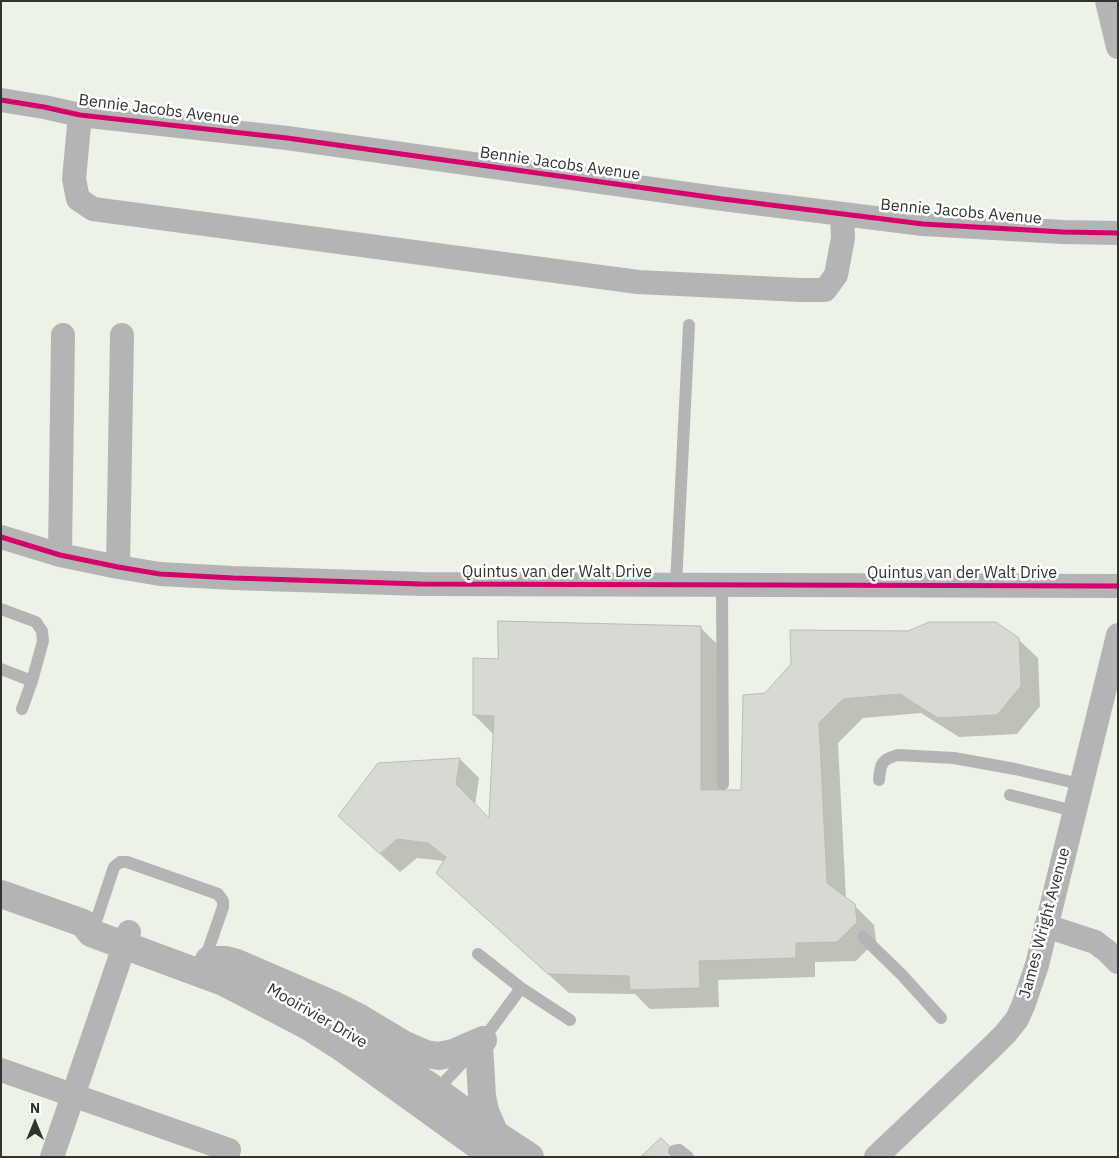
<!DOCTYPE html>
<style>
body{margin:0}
#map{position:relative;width:1119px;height:1158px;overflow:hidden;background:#edf2e7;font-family:"IBM Plex Sans",sans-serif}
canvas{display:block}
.frame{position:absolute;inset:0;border:2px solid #31342d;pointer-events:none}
.north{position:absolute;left:10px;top:1098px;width:50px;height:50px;-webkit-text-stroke:4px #fff;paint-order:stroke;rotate:0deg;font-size:14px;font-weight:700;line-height:20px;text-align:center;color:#31342d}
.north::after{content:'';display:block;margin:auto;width:18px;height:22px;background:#31342d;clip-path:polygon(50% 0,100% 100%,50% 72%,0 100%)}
</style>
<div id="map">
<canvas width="1119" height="1158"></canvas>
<div class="frame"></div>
<div class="north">N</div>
</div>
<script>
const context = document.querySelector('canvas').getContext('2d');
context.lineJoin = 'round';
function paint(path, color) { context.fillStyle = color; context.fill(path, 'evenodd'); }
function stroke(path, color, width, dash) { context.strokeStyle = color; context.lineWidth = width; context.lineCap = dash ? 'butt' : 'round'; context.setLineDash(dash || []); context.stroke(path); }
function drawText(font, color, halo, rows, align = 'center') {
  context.font = font + ' "IBM Plex Sans",sans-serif'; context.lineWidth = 5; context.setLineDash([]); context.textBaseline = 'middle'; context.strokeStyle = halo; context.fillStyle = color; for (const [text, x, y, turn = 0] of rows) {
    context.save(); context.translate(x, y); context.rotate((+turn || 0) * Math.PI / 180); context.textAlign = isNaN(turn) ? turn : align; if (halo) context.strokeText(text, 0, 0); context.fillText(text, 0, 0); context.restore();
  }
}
const shadow = new Path2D(`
 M700 627 720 647V791H743L766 694 1018 639 1038 658 1040 706 1017 734 959 737 921 713 863 718 838 743 846 899 854 905 874 925 876 941 856 961 815 962V977L718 980 719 1007 650 1009 635 994 569 993 457 892 437 873 445 861 417 858 400 872 359 835 339 816 460 759 479 778 475 805 490 821 494 735 474 715 499 660Z`);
const building = new Path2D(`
 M498 621 701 626V790H741L743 695 765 693 791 664 790 630 908 631 929 622H996L1019 638 1021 686 997 715 938 718 900 694 843 699 819 723 827 883 855 904 857 922 837 942 796 943V958L699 961 700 988 630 990 629 976 548 974 436 873 446 857 428 843 397 839 380 854 338 816 378 763 460 758 456 784 489 818 494 716 473 715V658L498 659Z
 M661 1138 680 1157 642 1156Z`);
const service = new Path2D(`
 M676 584 689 325
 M722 584 723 784
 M1 609 36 622 42 631 43 641 32 681 22 709
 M1 669 32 681
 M879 780C880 764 882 759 898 755L954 758 1015 769 1080 784
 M1010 795 1074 811
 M96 921 114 867 120 862H127L218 894 223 901V907L205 959
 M863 937 902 975 941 1018
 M478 954 521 988 570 1020
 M435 1092 479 1045 521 988
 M674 1151 679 1150 688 1157`);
const minor = new Path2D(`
 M1107 1 1118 47
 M1 100 44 107 80 115 287 138 723 199 923 224 1063 232 1118 233
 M80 115 74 179 78 199 93 209 638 282 800 290H825L836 275 843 238 842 214
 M1 537 60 555 118 567 160 574 233 578 421 584 1118 586
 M60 555 63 335
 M118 567 122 335
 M1046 926 1095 942 1107 951 1118 962
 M1 1070 229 1150
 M52 1157 129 932
 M876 1157 991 1048 1006 1033 1017 1019 1023 1006 1037 965 1118 635`);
const tertiary = new Path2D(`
 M1 894 83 923 91 933 221 981 237 989 308 1026 341 1047 494 1157
 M209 960H226L237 963 332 1004 358 1017 403 1044 426 1054 439 1056 453 1053 483 1040
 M479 1045 482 1096 485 1111 495 1134
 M373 1048 437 1091 495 1134 530 1157`);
const cycleway = new Path2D(`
 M1 100 44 107 80 115 287 138 723 199 923 224 1063 232 1118 233
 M1 537 60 555 118 567 160 574 233 578 421 584 1118 586`);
const streetNames = [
 ["Bennie Jacobs Avenue",159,110,7],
 ["Bennie Jacobs Avenue",560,164,8],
 ["Bennie Jacobs Avenue",961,212,5],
 ["Quintus van der Walt Drive",557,572],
 ["Quintus van der Walt Drive",962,573],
 ["James Wright Avenue",1045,923,-75],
 ["Mooirivier Drive",317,1016,30]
];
paint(shadow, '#0003');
paint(building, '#d6dad2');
stroke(building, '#b9bcb4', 1);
stroke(service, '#b5b4b4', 12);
stroke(minor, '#b5b4b4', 24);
stroke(tertiary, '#b5b4b4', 28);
stroke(cycleway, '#d6006c', 5);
drawText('16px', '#31342d', '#fff', streetNames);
</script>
